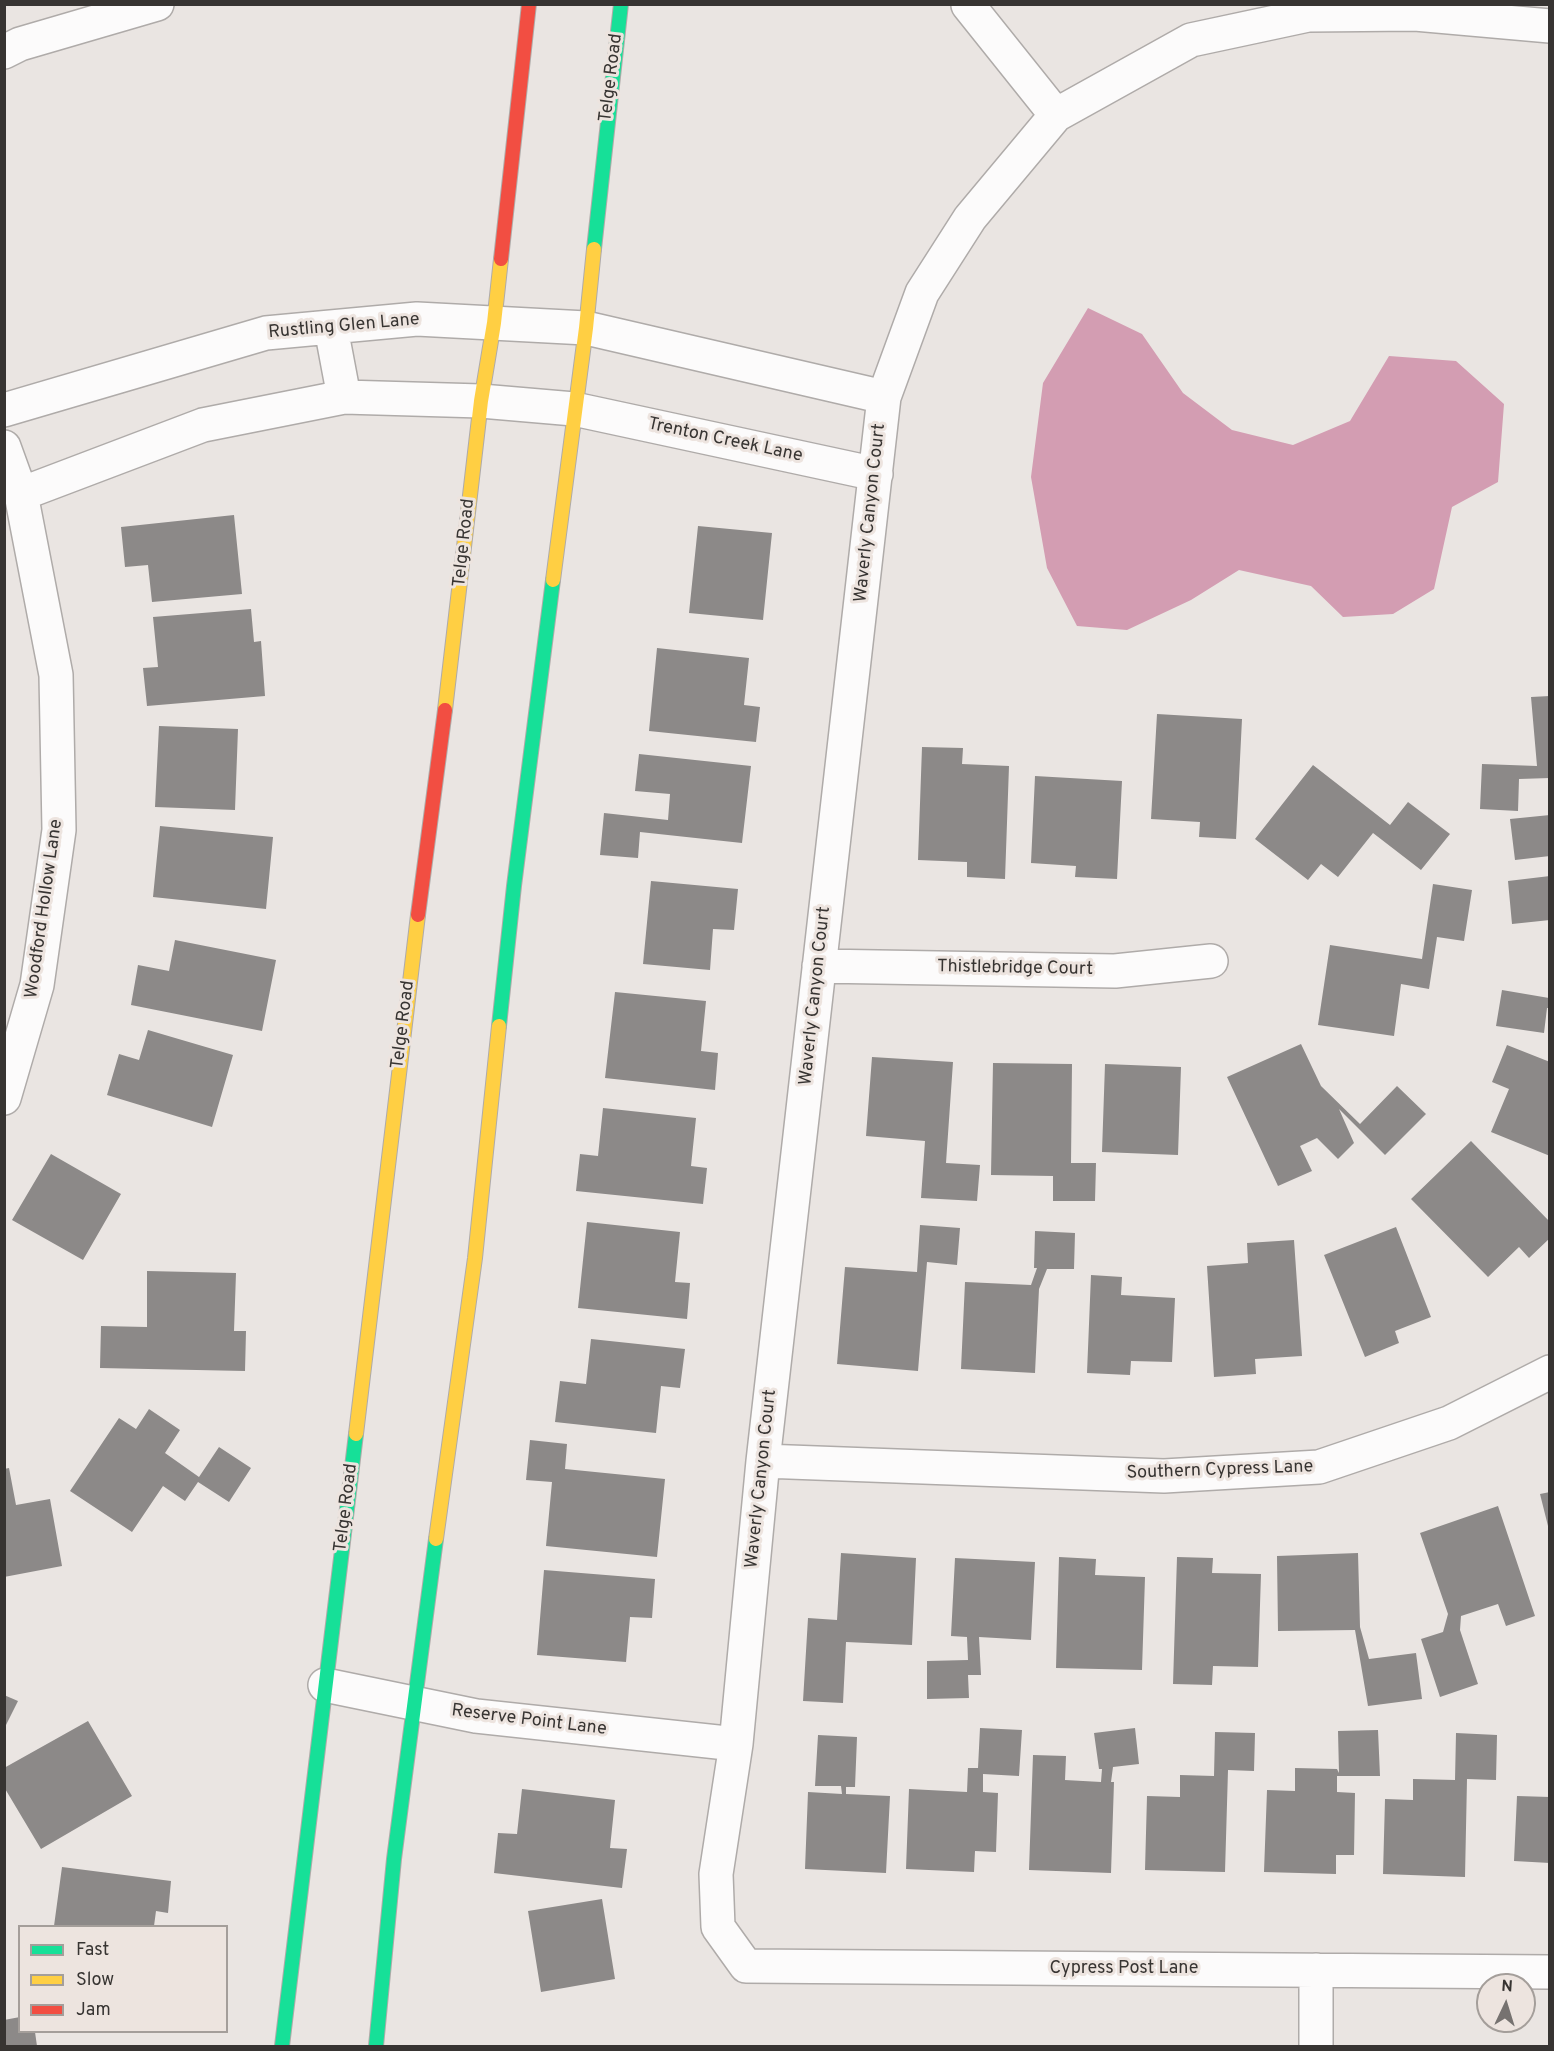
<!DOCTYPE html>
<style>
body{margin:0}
#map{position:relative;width:1554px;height:2051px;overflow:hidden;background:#eae5e2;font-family:Overpass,sans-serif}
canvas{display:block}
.frame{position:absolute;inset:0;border:6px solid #373432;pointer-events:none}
.legend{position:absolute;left:18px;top:1925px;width:210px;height:108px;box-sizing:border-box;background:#ede4df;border:2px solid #a49e9a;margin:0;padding:8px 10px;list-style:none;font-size:18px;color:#373432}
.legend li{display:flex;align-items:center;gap:12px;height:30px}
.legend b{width:30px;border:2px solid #a49e9a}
.north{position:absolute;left:1476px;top:1973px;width:60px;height:60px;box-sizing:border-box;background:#ede4df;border:2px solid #a49e9a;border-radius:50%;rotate:4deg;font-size:16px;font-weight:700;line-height:24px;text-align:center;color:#373432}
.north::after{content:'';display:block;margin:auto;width:21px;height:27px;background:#767270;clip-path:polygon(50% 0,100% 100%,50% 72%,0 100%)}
</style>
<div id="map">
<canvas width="1554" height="2051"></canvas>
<div class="frame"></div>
<ul class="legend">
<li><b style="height:8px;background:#16e098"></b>Fast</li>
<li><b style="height:8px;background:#ffcf43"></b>Slow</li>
<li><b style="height:8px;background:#f24e42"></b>Jam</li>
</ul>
<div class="north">N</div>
</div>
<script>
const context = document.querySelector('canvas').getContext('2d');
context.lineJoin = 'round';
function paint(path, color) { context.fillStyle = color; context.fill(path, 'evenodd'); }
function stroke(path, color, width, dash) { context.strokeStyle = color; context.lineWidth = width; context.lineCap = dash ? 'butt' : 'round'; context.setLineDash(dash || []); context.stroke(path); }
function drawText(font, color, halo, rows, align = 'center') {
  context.font = font + ' Overpass,sans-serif'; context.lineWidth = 6; context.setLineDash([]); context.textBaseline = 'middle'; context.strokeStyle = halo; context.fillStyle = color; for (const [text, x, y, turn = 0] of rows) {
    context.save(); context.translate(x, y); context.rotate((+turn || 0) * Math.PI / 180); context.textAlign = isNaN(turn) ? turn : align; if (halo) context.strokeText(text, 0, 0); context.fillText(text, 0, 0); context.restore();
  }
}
const water = new Path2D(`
 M1088 308 1142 334 1183 393 1232 430 1293 445 1350 421 1389 356 1456 361 1504 404 1498 482 1452 507 1434 589 1393 614 1343 617 1311 586 1239 570 1191 600 1127 630 1077 626 1047 568 1031 477 1043 383Z`);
const building = new Path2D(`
 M234 515 242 594 152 602 148 565 125 567 121 527Z
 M698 526 772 533 763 620 689 613Z
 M251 609 254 642 261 641 265 696 147 706 143 668 158 667 153 617Z
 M657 648 749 658 744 705 760 707 756 742 649 731Z
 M1550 696V778L1519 779 1518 811 1480 809 1482 764 1537 766 1531 697Z
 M1157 714 1242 719 1236 839 1199 837 1200 822 1151 819Z
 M159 726 238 729 235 810 155 807Z
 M922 747 963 748 962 764 1009 766 1005 879 967 877V862L918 860Z
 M639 754 751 766 742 843 640 832 638 858 600 855 604 813 668 820 670 794 635 791Z
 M1313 765 1390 825 1408 802 1450 834 1421 870 1373 833 1338 877 1321 864 1308 880 1255 839Z
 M1035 776 1122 781 1117 879 1075 877 1076 866 1031 863Z
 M1550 815V856L1515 860 1510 819Z
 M160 826 273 837 266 909 153 897Z
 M1550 876V920L1512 924 1508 881Z
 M651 881 738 889 734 930 713 929 710 970 643 964Z
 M1433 884 1472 890 1464 941 1437 937 1429 989 1401 984 1394 1036 1318 1025 1330 945 1422 959Z
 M175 940 276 960 262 1031 131 1005 138 965 169 971Z
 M1502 990 1549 998 1550 1008H1547L1544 1033 1496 1026Z
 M615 992 706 1001 701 1051 718 1053 715 1090 605 1078Z
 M148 1030 233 1055 212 1127 107 1095 119 1054 139 1060Z
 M1301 1044 1321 1086 1360 1124 1397 1086 1426 1114 1385 1155 1339 1109 1354 1143 1338 1159 1317 1138 1300 1146 1312 1171 1278 1186 1227 1077Z
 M1507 1045 1550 1062V1156L1491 1132 1509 1089 1492 1082Z
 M872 1057 953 1062 946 1163 980 1165 977 1201 921 1198 925 1141 866 1136Z
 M993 1063 1072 1064 1071 1163H1096L1095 1201H1053V1176L991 1175Z
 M1105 1064 1181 1067 1178 1155 1102 1152Z
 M603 1108 696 1118 691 1166 707 1168 703 1204 576 1191 580 1154 598 1156Z
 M1471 1141 1550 1222V1238L1529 1258 1519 1247 1488 1277 1411 1199Z
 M51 1154 121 1194 83 1260 12 1220Z
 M587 1222 680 1232 675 1282 690 1283 687 1319 578 1308Z
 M920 1225 960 1228 957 1265 927 1262 918 1371 837 1364 845 1267 917 1272Z
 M1396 1227 1431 1317 1395 1331 1399 1343 1365 1357 1324 1255Z
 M1035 1231 1075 1233 1074 1269H1047L1039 1289 1035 1373 961 1369 965 1282 1031 1285 1037 1268H1034Z
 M1294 1240 1302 1356 1255 1359 1256 1374 1214 1377 1207 1266 1248 1263 1247 1243Z
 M147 1271 236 1273 234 1331H246L245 1371 100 1368 101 1326 147 1327Z
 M1091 1275 1122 1277 1121 1295 1175 1298 1172 1362 1131 1361 1130 1375 1087 1373Z
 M591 1339 685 1349 680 1388 661 1386 656 1433 555 1422 560 1381 586 1384Z
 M149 1409 180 1430 165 1453 199 1477 219 1447 251 1468 229 1502 198 1482 185 1501 163 1486 132 1532 70 1491 119 1418 136 1429Z
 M530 1440 567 1444 565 1469 665 1479 657 1557 546 1546 552 1482 526 1480Z
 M9 1468 16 1505 50 1499 62 1566 4 1577V1469Z
 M1550 1492V1529L1549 1530 1540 1494Z
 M1498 1506 1535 1616 1506 1626 1498 1604 1461 1616 1460 1630 1478 1684 1440 1697 1421 1639 1443 1632 1448 1614 1420 1533Z
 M841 1553 916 1558 912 1645 846 1642 843 1703 803 1701 808 1618 837 1620Z
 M1358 1553 1360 1627 1369 1659 1416 1653 1422 1699 1368 1706 1355 1630 1278 1631 1277 1556Z
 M1059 1557 1096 1559 1095 1575 1145 1577 1142 1670 1056 1668Z
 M1177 1557 1213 1558 1212 1573 1261 1574 1258 1667 1213 1666 1212 1685 1173 1684Z
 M955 1558 1035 1562 1031 1640 979 1637 981 1675H968L969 1698 927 1699V1661L968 1660 967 1637 951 1636Z
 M544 1570 655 1579 652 1618 630 1617 626 1662 537 1655Z
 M4 1695 18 1701 4 1729Z
 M88 1721 132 1796 41 1849 4 1787V1768Z
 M980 1728 1022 1730 1019 1776 983 1774V1792L998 1793 996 1852 975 1851 974 1872 906 1869 909 1789 967 1792 968 1768H978Z
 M1135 1728 1139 1764 1113 1767 1111 1782H1114L1111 1873 1029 1870 1033 1755 1066 1756 1065 1780 1101 1782 1102 1769H1099L1094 1733Z
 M1378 1730 1380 1776H1337V1792L1355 1793 1354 1855H1336V1874L1264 1872 1267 1790 1295 1791V1768L1337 1769 1339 1773 1338 1731Z
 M1215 1732 1255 1733 1254 1771 1228 1770 1225 1872 1145 1870 1147 1796 1180 1797V1775L1214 1776Z
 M1456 1733 1497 1735 1496 1780 1467 1779 1465 1877 1383 1874 1385 1799 1413 1800V1779L1455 1780Z
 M818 1735 857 1737 855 1787H846V1794L890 1796 886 1873 805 1869 808 1792 842 1794 841 1786H815Z
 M522 1789 615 1800 610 1848 627 1849 622 1888 494 1873 498 1833 517 1834Z
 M1517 1796 1550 1797V1863L1514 1861Z
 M62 1867 171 1881 168 1913 156 1911 154 1926H54Z
 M602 1899 615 1979 541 1992 528 1911Z
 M20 2017V2032H35L37 2046H4V2020Z`);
const street = new Path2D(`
 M968 5 1056 115
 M1550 26 1415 14 1308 15 1191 40 1056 115 970 218 922 293 884 397 763 1461 736 1744 716 1874 718 1927 746 1966 1550 1972
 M4 52 20 44 157 4
 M331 328 344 397
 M4 410 266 333 417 319 586 328 884 397
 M4 447 21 494 56 675 59 830 37 985 4 1098
 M21 494 203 425 344 397 481 401 574 409 876 474
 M819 966 1115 971 1211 961
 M763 1461 1164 1476 1319 1467 1449 1423 1550 1372
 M325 1685 476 1716 736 1744
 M1316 2046V1970`);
const fast = new Path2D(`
 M594 249 621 4
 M499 1026 514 886 553 580
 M282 2046 356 1434
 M376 2046 394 1859 436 1539`);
const slow = new Path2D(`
 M553 580 586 328 594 249
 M445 710 481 401 494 323 501 259
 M356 1434 418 915
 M436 1539 475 1258 499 1026`);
const jam = new Path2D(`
 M501 259 529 4
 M418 915 445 710`);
const streetNames = [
 ["Telge Road",612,78,-83],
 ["Rustling Glen Lane",344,327,-5],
 ["Trenton Creek Lane",725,441,12],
 ["Waverly Canyon Court",871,513,-84],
 ["Telge Road",465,543,-84],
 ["Woodford Hollow Lane",45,909,-82],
 ["Thistlebridge Court",1015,969,1],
 ["Waverly Canyon Court",816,996,-84],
 ["Telge Road",404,1025,-83],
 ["Southern Cypress Lane",1220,1471,-2],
 ["Waverly Canyon Court",762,1479,-84],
 ["Telge Road",347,1508,-83],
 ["Reserve Point Lane",529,1721,7],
 ["Cypress Post Lane",1124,1969]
];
paint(water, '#d39db2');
paint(building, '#8c8988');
stroke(street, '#afaba9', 36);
stroke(fast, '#afaba9', 16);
stroke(slow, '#afaba9', 16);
stroke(jam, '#afaba9', 16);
stroke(street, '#fcfbfb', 33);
stroke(fast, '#16e098', 14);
stroke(slow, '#ffcf43', 14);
stroke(jam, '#f24e42', 14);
drawText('18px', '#373432', '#ede4df', streetNames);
</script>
